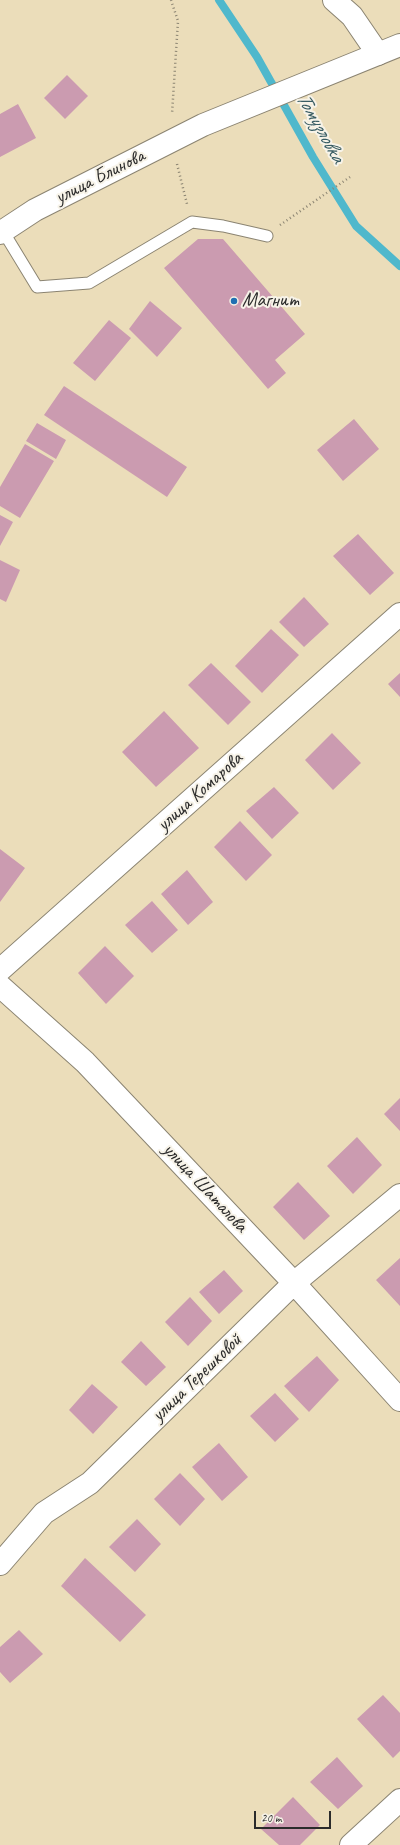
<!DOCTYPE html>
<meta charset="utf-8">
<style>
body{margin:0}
#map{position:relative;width:400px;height:1845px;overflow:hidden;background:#ebddba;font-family:Caveat,sans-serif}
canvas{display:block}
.scale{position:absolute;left:254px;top:1811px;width:77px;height:18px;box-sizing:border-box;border:2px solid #2b2b2b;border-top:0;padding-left:5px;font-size:12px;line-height:14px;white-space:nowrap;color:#2b2b2b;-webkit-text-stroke:3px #f7f3e8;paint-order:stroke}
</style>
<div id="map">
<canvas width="400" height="1845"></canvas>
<div class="scale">20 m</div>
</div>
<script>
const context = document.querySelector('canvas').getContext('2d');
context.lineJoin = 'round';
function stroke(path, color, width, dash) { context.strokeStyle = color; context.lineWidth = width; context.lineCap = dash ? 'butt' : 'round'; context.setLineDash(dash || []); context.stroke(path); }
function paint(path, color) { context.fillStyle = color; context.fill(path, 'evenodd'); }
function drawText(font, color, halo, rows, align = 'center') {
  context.font = font + ' Caveat,sans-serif'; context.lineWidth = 4; context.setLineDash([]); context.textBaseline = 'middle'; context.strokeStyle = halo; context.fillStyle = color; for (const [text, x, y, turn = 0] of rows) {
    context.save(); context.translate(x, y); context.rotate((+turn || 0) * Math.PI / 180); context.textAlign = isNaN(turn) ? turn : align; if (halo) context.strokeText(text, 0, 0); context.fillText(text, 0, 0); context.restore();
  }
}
const stream = new Path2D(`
 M219 0 257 57 313 157 356 226 400 266`);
const building = new Path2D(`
 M67 75 88 96 65 119 44 98Z
 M18 104 36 138 0 157V114Z
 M198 239H223L305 334 275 360 286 373 268 389 164 268Z
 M150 301 182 328 157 357 129 329Z
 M109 320 131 338 95 381 73 363Z
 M64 386 187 467 167 497 44 415Z
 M354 419 379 449 343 481 317 450Z
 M37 423 66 440 56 459 26 441Z
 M25 444 54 461 20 518 0 506V487Z
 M0 515 13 522 0 546Z
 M358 534 394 573 370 595 333 556Z
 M0 560 20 570 6 602 0 599Z
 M304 597 329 624 304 647 279 622Z
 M271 629 299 655 262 693 235 666Z
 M211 663 251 702 228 725 188 685Z
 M400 673V697L388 684Z
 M164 711 199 748 156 787 122 752Z
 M332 733 361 763 333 790 305 760Z
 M274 787 299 813 272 839 246 811Z
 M240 821 272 855 246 881 214 847Z
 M0 849 25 868 0 902Z
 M187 870 213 902 188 925 161 894Z
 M152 901 178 930 152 953 125 925Z
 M105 946 134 976 106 1004 78 973Z
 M400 1098V1131L384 1114Z
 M357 1137 382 1165 353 1194 327 1166Z
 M298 1182 330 1216 304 1240 273 1207Z
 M400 1258V1306L376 1280Z
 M224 1270 243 1291 219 1314 199 1292Z
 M190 1297 212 1321 188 1346 165 1322Z
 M141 1341 166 1367 146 1386 121 1362Z
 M317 1356 339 1380 309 1412 284 1386Z
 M92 1384 118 1407 93 1434 69 1410Z
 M275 1393 299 1419 275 1442 250 1416Z
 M219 1443 248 1477 222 1501 192 1467Z
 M180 1473 205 1499 180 1526 154 1499Z
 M137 1519 161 1544 135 1572 109 1547Z
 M85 1558 146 1615 120 1642 61 1586Z
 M19 1630 43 1654 10 1683 0 1672V1647Z
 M383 1695 400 1713V1751L393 1758 357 1719Z
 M337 1757 363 1786 338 1809 310 1782Z
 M293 1797 320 1825 300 1845H279L261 1829Z`);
const path = new Path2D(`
 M171 0 178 21 172 114
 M177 164 187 204
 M280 225 350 177`);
const lane = new Path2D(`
 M3 231 37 287 89 283 192 222 223 226 267 236`);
const street = new Path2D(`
 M334 0 352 16 378 54
 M0 970 400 614
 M0 986 85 1062 294 1283 400 1400
 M0 1564 44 1513 90 1483 294 1283 400 1195
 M351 1845 400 1800`);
const secondary = new Path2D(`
 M0 233 35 210 203 125 400 45`);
const markers = [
 [234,301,4,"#1f6fb2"]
];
const streetNames = [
 ["улица Блинова",100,177,-27],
 ["улица Комарова",200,792,-42],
 ["улица Шаталова",205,1188,47],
 ["улица Терешковой",197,1378,-44]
];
const poiNames = [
 ["Магнит",242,301]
];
const waterNames = [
 ["Томузловка",320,128,60]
];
stroke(stream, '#4fb8cc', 8);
paint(building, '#cb9bb0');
stroke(lane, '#8b8472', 13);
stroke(street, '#8b8472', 24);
stroke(secondary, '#8b8472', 24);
stroke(path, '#8b8472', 2.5, [1, 3]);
stroke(lane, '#fff', 11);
stroke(street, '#fff', 22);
stroke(secondary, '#fff', 22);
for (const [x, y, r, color] of markers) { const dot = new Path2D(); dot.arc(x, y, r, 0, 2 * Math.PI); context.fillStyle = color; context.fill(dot); stroke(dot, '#f7f3e8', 1.5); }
drawText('20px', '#2b2b2b', '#f7f3e8', streetNames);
drawText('20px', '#2b2b2b', '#f7f3e8', poiNames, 'left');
drawText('italic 21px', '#385c63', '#f7f3e8', waterNames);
</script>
